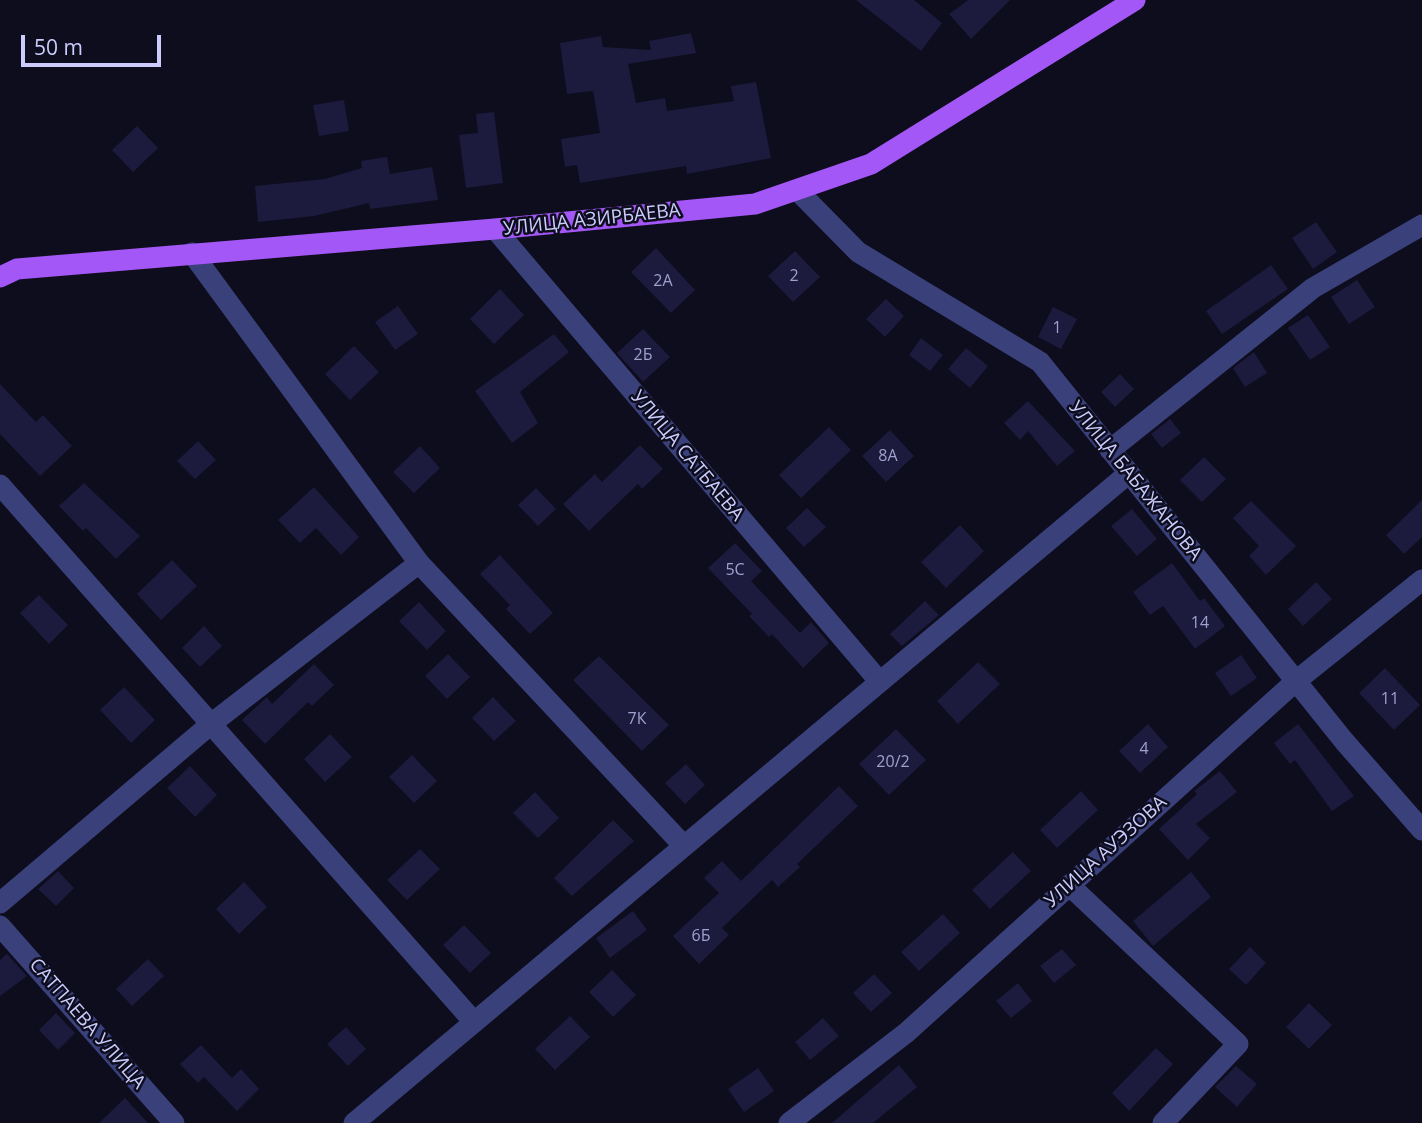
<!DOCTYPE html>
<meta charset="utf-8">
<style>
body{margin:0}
#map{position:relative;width:1422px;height:1123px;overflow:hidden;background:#0d0d1d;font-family:"Open Sans",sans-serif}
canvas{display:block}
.scale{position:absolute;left:21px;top:35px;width:140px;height:32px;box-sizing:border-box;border:4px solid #cbccfd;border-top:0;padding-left:9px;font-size:21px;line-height:24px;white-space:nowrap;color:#cbccfd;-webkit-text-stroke:5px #0d0d1d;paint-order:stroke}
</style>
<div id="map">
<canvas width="1422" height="1123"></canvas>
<div class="scale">50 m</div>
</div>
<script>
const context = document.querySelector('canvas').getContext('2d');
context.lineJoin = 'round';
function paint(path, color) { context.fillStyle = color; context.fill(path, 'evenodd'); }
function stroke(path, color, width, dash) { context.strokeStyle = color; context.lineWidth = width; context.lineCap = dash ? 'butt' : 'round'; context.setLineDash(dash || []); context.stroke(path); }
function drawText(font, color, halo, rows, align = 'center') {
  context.font = font + ' "Open Sans",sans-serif'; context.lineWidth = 5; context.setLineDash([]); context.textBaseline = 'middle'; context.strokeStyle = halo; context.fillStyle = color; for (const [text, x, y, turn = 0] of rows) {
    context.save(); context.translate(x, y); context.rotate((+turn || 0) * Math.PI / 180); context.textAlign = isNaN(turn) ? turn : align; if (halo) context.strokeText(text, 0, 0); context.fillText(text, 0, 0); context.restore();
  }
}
const building = new Path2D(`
 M856 0H914L942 23 921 51Z
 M968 0H1010L971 39 949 14Z
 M691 33 696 53 628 64 636 103 665 98 667 111 734 101 731 86 756 82 771 158 687 174 686 166 580 183 577 165 565 167 561 139 600 133 593 91 567 94 560 43 601 36 603 47 651 50 649 41Z
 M344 100 349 131 319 136 313 105Z
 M494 112 503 183 466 188 459 135 478 133 476 114Z
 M137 126 158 148 133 172 112 150Z
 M387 157 390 174 432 167 438 200 370 209 369 203 314 216 258 222 255 186 325 179 362 168 361 161Z
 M1316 222 1337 252 1313 269 1292 238Z
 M656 248 695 290 671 313 631 272Z
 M795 251 820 277 793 302 768 276Z
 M1271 265 1288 289 1222 334 1206 311Z
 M1357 280 1375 307 1349 324 1331 297Z
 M500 289 524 315 494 344 470 319Z
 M886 299 904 316 885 337 866 319Z
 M398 306 418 334 395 350 375 322Z
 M1053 307 1077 319 1061 349 1038 337Z
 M1308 315 1330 347 1310 360 1288 328Z
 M643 329 670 357 643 382 617 353Z
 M554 334 569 352 520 392 538 423 512 443 475 391Z
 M921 338 943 355 930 371 909 355Z
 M354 346 379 372 350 400 325 374Z
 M966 348 988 366 970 388 948 369Z
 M1254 352 1267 373 1245 387 1233 368Z
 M1120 374 1134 389 1115 407 1101 392Z
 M0 384 36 422 43 415 72 446 40 476 0 434Z
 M1028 401 1075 451 1057 466 1028 431 1020 440 1004 423Z
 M1170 419 1181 433 1162 448 1151 434Z
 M829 427 851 450 801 498 779 475Z
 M890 430 914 456 886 482 862 456Z
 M198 441 216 460 195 479 177 461Z
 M640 445 663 469 642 489 638 484 589 531 563 504 595 474 602 482Z
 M420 446 440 468 414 493 393 472Z
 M1204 457 1226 479 1202 502 1180 480Z
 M84 483 140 536 116 559 86 528 83 531 59 506Z
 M314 487 359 537 341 555 316 528 300 543 278 520Z
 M536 488 556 509 538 526 518 505Z
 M1422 500V537L1404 554 1386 535Z
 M1251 501 1296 546 1266 575 1249 556 1259 546 1233 518Z
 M807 508 826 527 804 547 786 528Z
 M1132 509 1157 539 1137 556 1111 526Z
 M960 525 984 551 946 588 921 562Z
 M735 543 762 571 751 581 800 633 811 622 829 643 803 668 772 634 769 637 749 616 752 614 708 568Z
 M500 555 553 613 530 634 506 609 510 605 480 574Z
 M172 560 197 586 161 620 137 594Z
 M1172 563 1200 601 1204 598 1225 626 1195 649 1163 606 1150 615 1133 592Z
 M1316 582 1332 599 1303 626 1288 609Z
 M39 595 68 625 49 644 20 613Z
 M925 601 939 615 902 646 890 634Z
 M419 602 446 631 427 650 399 621Z
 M204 626 222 646 200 667 182 648Z
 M448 654 470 677 447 699 425 676Z
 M1241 655 1257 678 1231 696 1215 673Z
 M599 656 669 725 642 751 573 680Z
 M978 662 1000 684 958 724 937 701Z
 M314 664 334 685 312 706 308 702 265 744 242 720 267 697 272 704Z
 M1385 668 1420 705 1394 730 1359 693Z
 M124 687 155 720 131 743 100 710Z
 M493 697 516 721 494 741 472 718Z
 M1148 724 1168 747 1140 773 1119 751Z
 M1298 724 1354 796 1332 811 1295 760 1290 764 1274 743Z
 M896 729 926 760 889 795 859 764Z
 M330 734 352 757 325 782 304 759Z
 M412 755 437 781 414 803 389 777Z
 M686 764 705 785 685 804 665 783Z
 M190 766 217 795 195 817 167 788Z
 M1220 771 1237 792 1196 824 1210 838 1188 860 1159 829 1197 794 1194 791Z
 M839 786 858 806 797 864 800 867 778 887 772 880 722 928 729 935 699 964 673 936 719 893 704 878 722 861 741 881Z
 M1081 791 1098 810 1057 848 1040 830Z
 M535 792 559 818 538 838 513 813Z
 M613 820 634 841 572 896 554 878Z
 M420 849 440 869 407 900 387 880Z
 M1013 852 1031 871 990 909 972 890Z
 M58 871 74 888 56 906 38 889Z
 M1191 872 1211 897 1153 946 1133 921Z
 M244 882 267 907 239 934 216 909Z
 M633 911 647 930 610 958 596 938Z
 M943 914 960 933 919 971 901 952Z
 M464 925 491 953 470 973 443 945Z
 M1250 947 1266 963 1246 985 1229 969Z
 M1062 949 1076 965 1054 983 1040 966Z
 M7 954 27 976 0 996V960Z
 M148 959 164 976 132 1006 116 989Z
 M612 970 636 995 613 1017 589 992Z
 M874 974 892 993 871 1012 853 993Z
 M1018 983 1032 1001 1011 1018 996 1001Z
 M1309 1003 1332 1025 1309 1049 1286 1027Z
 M56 1013 75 1033 58 1050 39 1030Z
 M570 1016 590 1037 555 1070 535 1049Z
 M823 1018 839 1036 810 1060 795 1042Z
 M346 1027 366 1049 348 1066 327 1044Z
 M201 1045 232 1078 241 1069 259 1089 237 1111 204 1077 198 1083 180 1064Z
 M1156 1048 1173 1064 1129 1111 1112 1093Z
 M899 1065 917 1087 873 1123H832Z
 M1236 1066 1257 1084 1237 1107 1215 1087Z
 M758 1068 774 1091 744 1112 728 1089Z
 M125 1098 148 1123H99Z`);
const minor = new Path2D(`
 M797 190 858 252 1040 362 1344 741 1422 830
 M495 229 880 682
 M192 253 419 563 684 846
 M1110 450 1313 288 1422 225
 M0 485 474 1022
 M1069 885 1238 1044 1163 1123
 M0 903 211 724 419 563
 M0 926 174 1123
 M354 1123 1129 473
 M789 1123 906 1033 1296 681 1422 580`);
const major = new Path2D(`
 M0 277 17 269 495 229 755 204 871 164 1135 0`);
const numberNames = [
 ["2",794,276],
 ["2А",663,281],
 ["1",1057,328],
 ["2Б",643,355],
 ["8А",888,456],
 ["5С",735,570],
 ["14",1200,623],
 ["11",1390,699],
 ["7К",637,719],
 ["4",1144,749],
 ["20/2",893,762],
 ["6Б",701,936]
];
const streetNames = [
 ["УЛИЦА АЗИРБАЕВА",592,220,-6],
 ["УЛИЦА САТБАЕВА",687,456,50],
 ["УЛИЦА БАБАЖАНОВА",1135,481,51],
 ["УЛИЦА АУЭЗОВА",1106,852,-42],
 ["САТПАЕВА УЛИЦА",87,1024,49]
];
paint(building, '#1c1a3d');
stroke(minor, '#3a407a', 21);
stroke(major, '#a457f7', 21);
drawText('16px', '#9fa0cd', null, numberNames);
drawText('19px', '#cbccfd', '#0d0d1d', streetNames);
</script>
